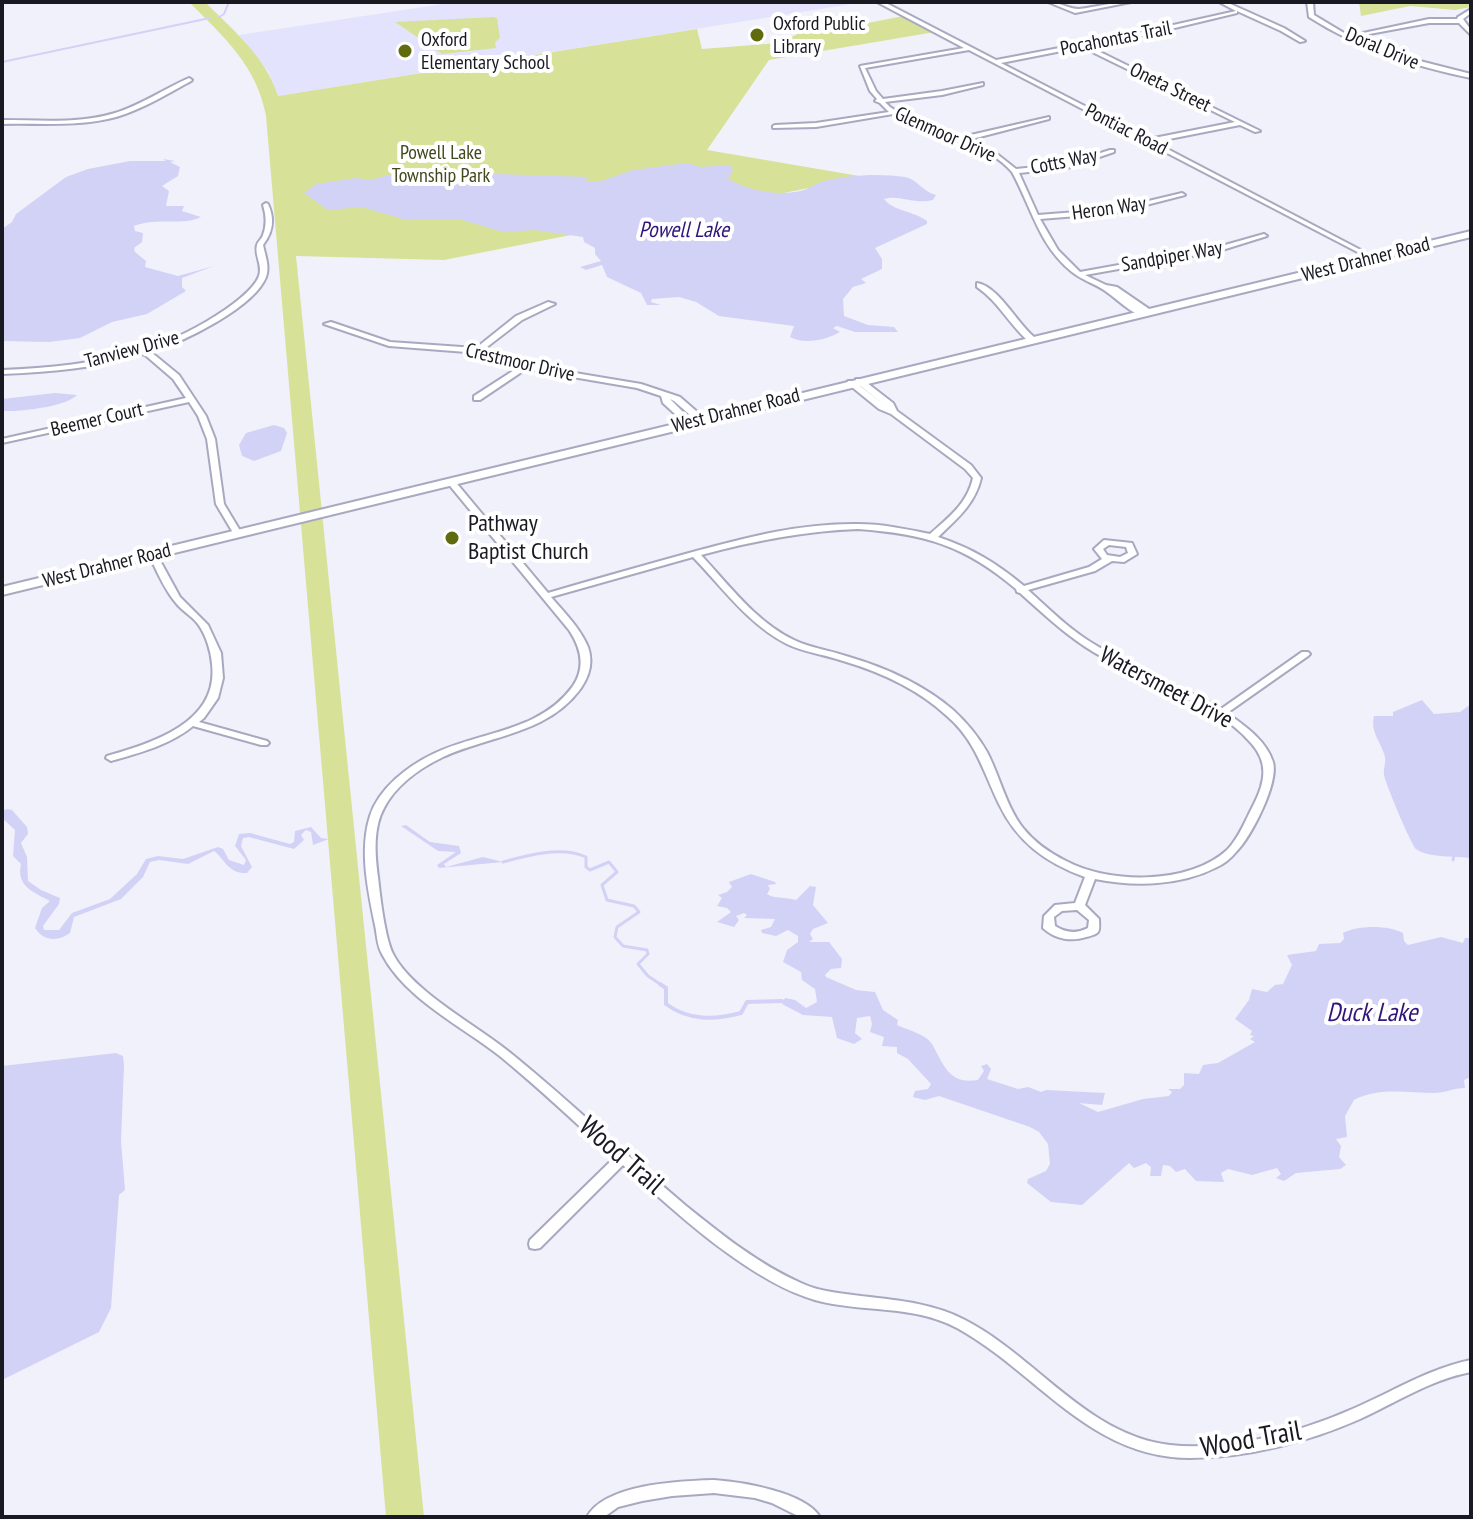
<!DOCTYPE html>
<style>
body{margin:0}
#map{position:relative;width:1473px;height:1519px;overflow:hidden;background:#f1f1fb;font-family:"PT Sans Narrow",sans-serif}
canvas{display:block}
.frame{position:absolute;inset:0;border:4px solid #191922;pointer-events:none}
</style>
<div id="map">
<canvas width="1473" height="1519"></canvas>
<div class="frame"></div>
</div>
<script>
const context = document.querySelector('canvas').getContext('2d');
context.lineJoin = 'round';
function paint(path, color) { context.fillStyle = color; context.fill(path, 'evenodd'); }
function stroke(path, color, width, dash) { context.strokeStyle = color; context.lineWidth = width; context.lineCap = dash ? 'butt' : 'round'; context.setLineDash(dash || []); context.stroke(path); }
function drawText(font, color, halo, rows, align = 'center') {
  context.font = font + ' "PT Sans Narrow",sans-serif'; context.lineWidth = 8; context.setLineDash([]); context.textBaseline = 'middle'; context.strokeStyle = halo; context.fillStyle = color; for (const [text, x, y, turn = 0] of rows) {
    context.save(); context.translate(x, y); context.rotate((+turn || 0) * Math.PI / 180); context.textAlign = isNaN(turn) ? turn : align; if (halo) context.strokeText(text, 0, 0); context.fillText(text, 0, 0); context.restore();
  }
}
const built = new Path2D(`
 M456 2H864L278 96 268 71 239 35Z`);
const green = new Path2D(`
 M189 2H205C233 30 266 57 278 96L697 29 702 49 778 43 802 32 836 29 904 16 935 32 769 60 707 150 865 177 444 260 296 256 424 1517H386L266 116C257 66 224 37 189 2Z
 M1359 2H1471V7L1455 10 1410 6 1361 16Z
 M493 17 497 18 500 38 495 42 496 48 442 54 395 22Z`);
const water = new Path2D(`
 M163 159 175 161 170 162 180 167 178 176 162 186 169 191 166 206H184L182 211 201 217C185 226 156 217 134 226L135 231 143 233 142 242 134 248 135 252 146 261 145 267 178 276 214 266 182 278V287L186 291 147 314 112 322 80 338 49 342 2 341V229L12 222 16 214 66 177 88 169 130 161H166Z
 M687 163 701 167 730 165 733 170 728 179C751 191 775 196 801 191 809 189 816 183 824 181 847 175 880 173 905 177 917 179 923 192 936 195L933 200C914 205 899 194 884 199 893 211 914 211 927 221V224L875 248 882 259V269L861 279 866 283 853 287 843 299 844 316 868 325 894 327 898 332H855L837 326 833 328 840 332C827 340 804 345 790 337L794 326 719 316 696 302 679 297 652 299 651 302 661 305H647L641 293 607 277 602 265 586 270 580 267 601 261 595 254V248L584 242 583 237 534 230 503 232 459 219 406 220 362 207 328 210 304 193 316 184 356 178 371 180 388 175 458 179 496 174 589 177 586 181 598 182 633 170Z
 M55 393 77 395C66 407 18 412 2 411V399Z
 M274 425 284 428 287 433 281 451 254 461 242 456 239 445 246 433Z
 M1422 700 1434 714 1460 712 1471 704V858C1456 856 1428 858 1416 849 1411 844 1386 785 1384 775 1383 769 1386 764 1385 757 1381 741 1370 733 1374 716H1393V712Z
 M7 809 12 810 27 827 28 834 21 843 27 857 28 881 41 890 60 898 59 904 43 926 44 930H59L72 913 110 899 137 874 146 859 158 856 183 859 218 847 223 849 229 860 244 865 246 860 235 846 239 834 250 833 290 844 294 842 295 831 311 827 321 838 329 839 313 845 311 832 306 830 301 835 304 840 294 849 249 837 243 838 241 846 252 867 247 873C228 874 225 859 214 851L188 864 159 860 150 862 143 877 121 899 74 917 70 933C58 942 43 941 35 928L42 908 50 901C33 892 16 886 21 864L13 856 15 830 2 818V811Z
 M406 825 430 842 459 846 461 853 444 864 446 867 483 857 503 862 439 868 437 865 456 852 438 851 401 826Z
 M751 874 775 882 776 884 768 885 770 889 767 894C774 899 786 897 796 900L810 886 816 887 813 905 828 923 813 929 810 934 813 939 809 942H829L842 959 841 968 831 969 825 975 826 977 856 990 875 992 883 1010 898 1020 897 1025C907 1030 926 1034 932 1044 944 1065 949 1085 978 1080L984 1071 981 1066 987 1064 991 1069 987 1079 1018 1089 1028 1087 1041 1092 1046 1090 1105 1093 1102 1105 1079 1103 1098 1112 1143 1099 1169 1096 1172 1092 1168 1089H1180L1184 1085V1073L1199 1074 1203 1065 1218 1063 1255 1042 1250 1039 1254 1036 1250 1035 1252 1031 1235 1019 1249 1000 1252 989 1267 992 1275 985 1283 984 1292 965 1287 955 1316 951 1319 944 1340 943 1344 939 1343 933C1358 925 1388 925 1403 933L1404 941 1408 945 1441 937 1463 943 1465 938H1471V1077L1464 1080 1465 1088C1454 1088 1445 1093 1434 1093 1408 1093 1379 1087 1354 1100L1345 1116 1347 1137 1336 1139 1341 1146 1339 1157 1346 1165 1340 1169 1296 1173 1284 1181 1276 1178 1281 1174 1277 1168 1252 1175 1228 1169 1221 1173 1224 1182 1196 1181 1185 1169 1176 1172 1170 1166 1163 1165 1161 1176H1150L1151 1167 1146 1163 1134 1168 1129 1163 1082 1205 1051 1202 1027 1183 1028 1179 1046 1171 1050 1164 1048 1144 1039 1132 1030 1127 939 1096 925 1100 913 1097 915 1091 928 1089 931 1084 908 1059 897 1053V1047L882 1046 884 1037 870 1032 872 1024 870 1016 857 1018 855 1033 862 1039 854 1044 837 1038 832 1017 803 1015 782 1004 785 998 795 1000 806 1008 817 1002 815 989 802 980 801 972 783 962 787 950 798 942V936L788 930 776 936 762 933 761 930 771 927 775 919 744 918 747 915 744 913 736 916 739 920 734 927 717 922 731 912 727 908 717 906 722 898 718 895 727 892 732 887 729 882Z
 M116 1053 123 1056 124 1066 121 1141 125 1190 119 1195 111 1308 99 1332 2 1380V1066Z`);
const streamFar2 = new Path2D(`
 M219 17 224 14 229 2
 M2 62 210 18`);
const streamFar1 = new Path2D(`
 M1453 860 1454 855
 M503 862C528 855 561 846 586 857V867L590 870 609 862 617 872 602 885 607 900 634 906 639 912 617 927 615 937 623 946 647 950 648 954 638 964 648 976 663 986`);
const stream = new Path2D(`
 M660 984 666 988V1004C689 1021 715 1020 741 1013L747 1002 782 1001`);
const street = new Path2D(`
 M877 2H884L996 60 1133 34 1236 11 1219 2H1226L1284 28 1305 41 1300 42 1281 31 1237 11V13L1133 38 1088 46 1260 131 1255 132 1240 125 1154 142 1376 258 1371 259 969 50 865 68 876 91 883 99 942 91 983 83V85L942 95 885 102 890 107 908 119 962 137 1049 117V119L968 140 992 150 1016 169 1066 164 1110 150H1114V152L1067 168 1019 173 1038 215 1115 209 1182 193 1185 195 1115 213 1040 219 1058 250 1080 272 1218 247 1264 234 1267 236 1219 251 1085 275 1106 285 1117 287 1152 311 1145 313 1126 300 1142 311V315H1139C1126 309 1116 298 1104 290 1093 283 1082 280 1072 272 1038 244 1032 208 1012 172 1001 159 981 147 964 142 962 142 959 142 957 141 937 135 912 126 893 114L816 127 773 128V126L775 125 816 123 889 112 880 103 875 101 877 99 870 91 860 66 964 48ZM1082 47 1235 122 1149 139 1001 63Z
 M1048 2C1059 2 1069 9 1079 9 1097 7 1113 2 1131 2L1075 13Z
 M1307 2H1313L1314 15 1349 36 1429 19H1457L1458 17 1471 9V13L1463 19 1471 30V35L1459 23H1429L1353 37 1412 59 1471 74V78C1414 66 1359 49 1309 17Z
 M189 78 192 80 191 81C167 94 143 109 116 117 79 127 40 123 2 124V120C39 120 79 124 115 113 141 105 164 89 189 78Z
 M266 203 268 204C275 219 273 232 263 245 265 255 270 267 266 277 254 308 181 343 151 352L179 375 206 416 215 439 224 504 242 534 241 536H235L216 504 207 439 198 416 189 402 2 443V439L186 398 173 379 144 354C98 368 50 372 2 374V370C49 368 95 364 140 350L141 348C168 347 250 302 259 276 263 265 254 255 257 245 258 241 262 239 263 235 267 225 266 215 263 205Z
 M977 283C998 286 1017 323 1034 337V341H1028C1009 324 998 301 977 287Z
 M548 302 555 304 522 320 483 350 527 365 641 384 680 397 703 417V421H697L674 401 670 399 693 422 692 424H686L663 403 661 396 637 388 526 369 480 400H474V396L519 367 479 353 389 346 324 324 331 322 390 342 476 348 516 316Z
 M856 379H862L893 403 897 411 971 465 981 478C975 504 957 519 938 537 973 549 995 562 1024 586L1089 567 1102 559 1094 549 1104 540 1132 543 1137 554 1124 562 1112 561 1095 571 1028 590C1050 610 1071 631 1097 646 1136 670 1181 686 1221 709L1302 652H1308L1310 654 1308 656 1227 713C1245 726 1266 740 1273 762 1279 783 1251 837 1236 852 1231 858 1224 864 1217 867 1180 886 1135 887 1095 879L1085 905 1099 919C1099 922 1100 930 1098 932 1097 934 1088 937 1086 937 1071 942 1055 939 1043 928L1044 916 1055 905 1075 903 1085 877C1046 863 1017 842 999 804 983 771 976 741 947 716 917 688 878 671 840 660 822 654 803 652 787 644 749 625 722 587 693 557L551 597C564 612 580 628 588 647 593 661 590 675 581 688 548 734 491 735 443 757 420 768 396 785 384 808 373 828 375 854 378 877 380 896 385 938 393 954 412 992 480 1027 513 1055 572 1103 627 1156 685 1205 721 1234 758 1264 801 1283 820 1292 840 1293 861 1296 895 1300 932 1303 963 1319 1035 1355 1086 1435 1170 1445 1227 1451 1298 1433 1350 1410 1391 1393 1427 1369 1471 1360V1372C1430 1380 1397 1402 1360 1419 1308 1442 1247 1458 1190 1458 1090 1458 1037 1372 957 1328 912 1304 861 1313 815 1300 749 1281 674 1211 623 1165L540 1248 535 1249 530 1248 529 1244 530 1240 614 1158C577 1124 540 1089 501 1057 462 1026 405 999 382 954 377 946 377 934 375 925 368 891 359 850 370 816 379 788 408 766 433 754 481 731 540 732 573 686 586 667 581 648 569 630L446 481 450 479H453L548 593C595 579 642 566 689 553 744 538 800 523 858 524 882 524 906 529 930 534 949 517 967 504 973 478L965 469 891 414 879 409 847 383 848 381H854L886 406 856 383ZM858 529C925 534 964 545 1016 589L1017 592 1020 593C1047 617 1073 642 1106 659 1153 685 1215 701 1251 743 1269 763 1265 782 1254 804 1246 819 1239 838 1227 850 1189 885 1109 884 1066 861 1050 853 1035 843 1023 828 1006 806 1000 777 987 752 978 736 966 722 953 710 923 684 884 667 846 656 829 650 810 648 794 640 756 622 729 585 701 555 753 541 804 531 858 529ZM1109 545 1126 547 1128 553 1120 557 1107 555 1103 549ZM1077 910 1089 920 1088 928C1076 934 1066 933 1055 926L1054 917 1062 911Z
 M153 552 157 555 180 597 208 625 221 653 223 678 218 698 204 718 199 722 267 741 269 743 267 745H261L193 726C170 745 139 753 111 761L106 758 107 756C152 743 219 723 212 664 211 651 206 635 198 624 192 616 182 611 176 603 164 589 157 571 149 555Z
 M714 1480C742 1482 805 1492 820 1517H800L772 1503 755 1498 714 1493 672 1496 642 1501 618 1507 604 1517H587C605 1484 679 1481 714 1480Z`);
const secondary = new Path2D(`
 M1471 231V237L2 595V587Z`);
const markers = [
 [757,35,8,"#606a0e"],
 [405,51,8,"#606a0e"],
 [452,538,8,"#606a0e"]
];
const farPoinames = [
 ["Oxford Public",773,24],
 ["Library",773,47],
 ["Oxford",421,40],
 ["Elementary School",421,63]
];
const farStreetnames = [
 ["Pocahontas Trail",1116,39,-11],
 ["Doral Drive",1382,49,23],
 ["Oneta Street",1170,88,26],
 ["Pontiac Road",1126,130,27],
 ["Glenmoor Drive",945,135,24],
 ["Cotts Way",1064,162,-11],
 ["Heron Way",1109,209,-8],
 ["Sandpiper Way",1172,257,-10],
 ["West Drahner Road",1366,260,-14],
 ["Tanview Drive",132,350,-15],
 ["Crestmoor Drive",520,363,13],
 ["West Drahner Road",736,411,-14],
 ["Beemer Court",97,420,-13],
 ["West Drahner Road",107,566,-14]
];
const farParknames = [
 ["Powell Lake",441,153],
 ["Township Park",441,176]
];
const farWaternames = [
 ["Powell Lake",684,231]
];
const poiNames = [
 ["Pathway",468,524],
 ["Baptist Church",468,552]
];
const streetNames = [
 ["Watersmeet Drive",1166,688,28]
];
const waterNames = [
 ["Duck Lake",1372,1014]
];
const nearStreetnames = [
 ["Wood Trail",621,1156,41],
 ["Wood Trail",1251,1440,-10]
];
paint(built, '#e3e3fd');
paint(green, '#d7e298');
paint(water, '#d2d2f6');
stroke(streamFar2, '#d2d2f6', 2);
stroke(streamFar1, '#d2d2f6', 3);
stroke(stream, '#d2d2f6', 4);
stroke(street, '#a8a9c0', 4);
stroke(secondary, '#a8a9c0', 4);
paint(street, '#fff');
paint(secondary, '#fff');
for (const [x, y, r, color] of markers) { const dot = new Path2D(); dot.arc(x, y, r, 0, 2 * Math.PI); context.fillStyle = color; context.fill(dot); stroke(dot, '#fff', 3); }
drawText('20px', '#191922', '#fff', farPoinames, 'left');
drawText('20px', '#191922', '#fff', farStreetnames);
drawText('20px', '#43481f', '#fff', farParknames);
drawText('italic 22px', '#30167a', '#fff', farWaternames);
drawText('24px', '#191922', '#fff', poiNames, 'left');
drawText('24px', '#191922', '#fff', streetNames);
drawText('italic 26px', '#30167a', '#fff', waterNames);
drawText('28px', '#191922', '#fff', nearStreetnames);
</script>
